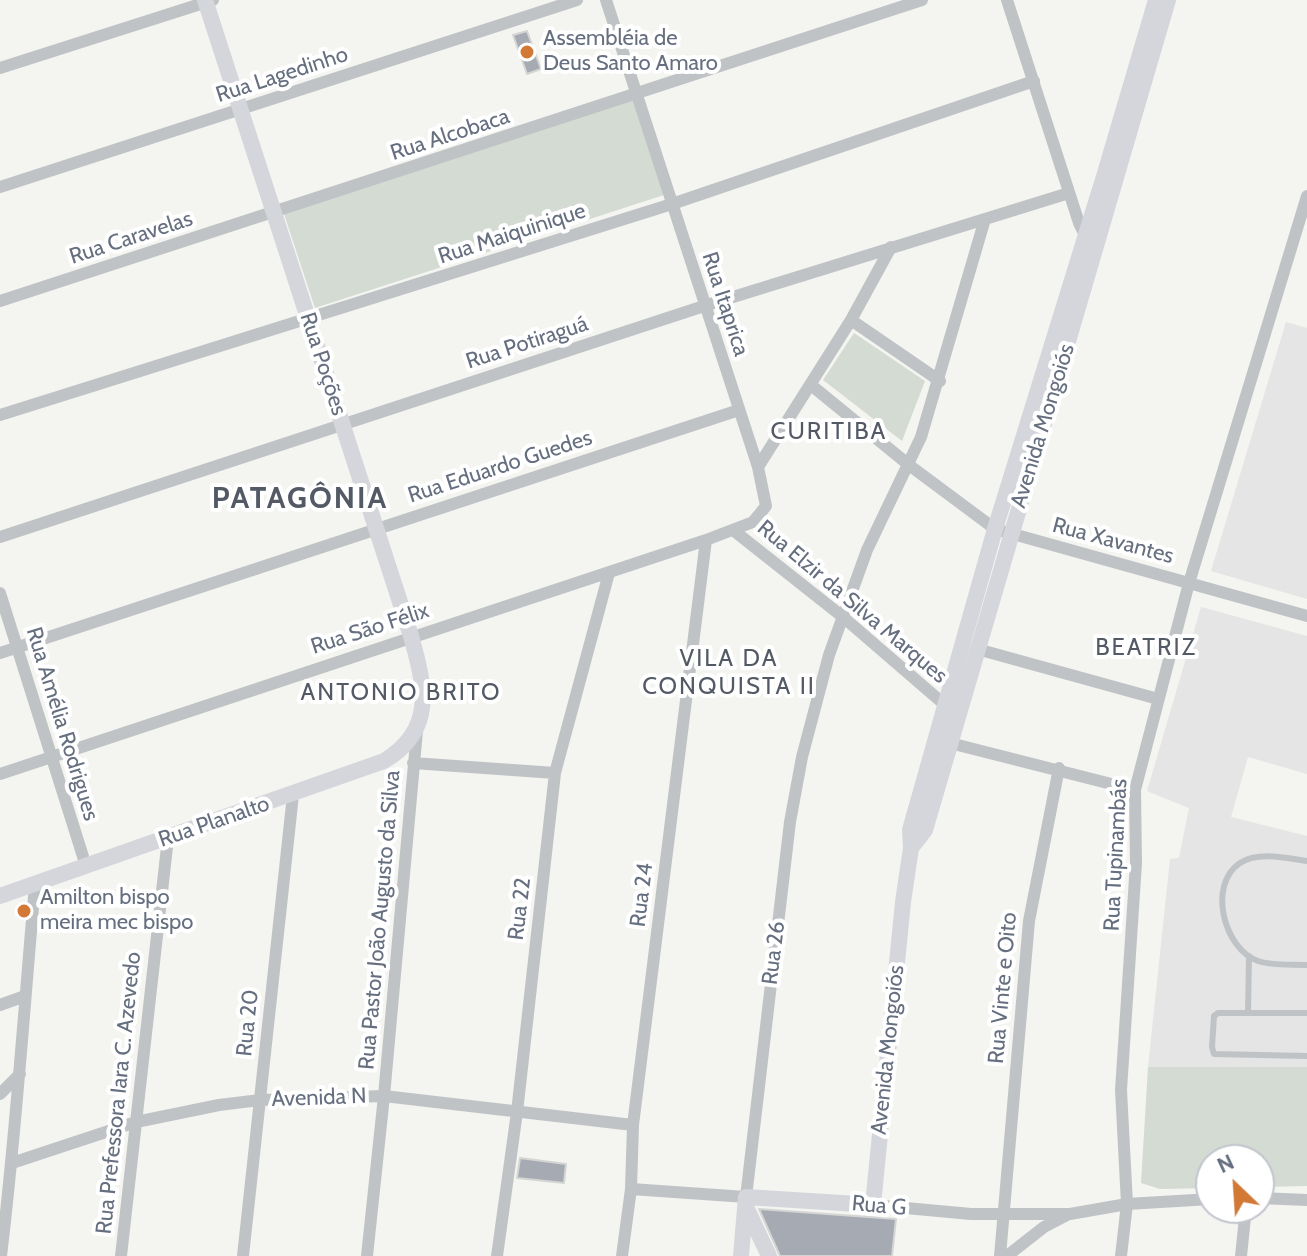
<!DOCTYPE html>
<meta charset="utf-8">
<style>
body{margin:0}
#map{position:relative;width:1307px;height:1256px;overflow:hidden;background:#f4f4f1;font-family:Cabin,sans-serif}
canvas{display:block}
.north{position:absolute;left:1195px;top:1144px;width:80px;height:80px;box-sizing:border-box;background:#fff;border:2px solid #c2c5cc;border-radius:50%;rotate:335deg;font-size:22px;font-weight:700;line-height:32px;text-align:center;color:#666f7f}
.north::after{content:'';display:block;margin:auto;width:28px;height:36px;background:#d17935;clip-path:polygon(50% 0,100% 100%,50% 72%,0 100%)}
</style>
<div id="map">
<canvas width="1307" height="1256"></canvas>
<div class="north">N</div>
</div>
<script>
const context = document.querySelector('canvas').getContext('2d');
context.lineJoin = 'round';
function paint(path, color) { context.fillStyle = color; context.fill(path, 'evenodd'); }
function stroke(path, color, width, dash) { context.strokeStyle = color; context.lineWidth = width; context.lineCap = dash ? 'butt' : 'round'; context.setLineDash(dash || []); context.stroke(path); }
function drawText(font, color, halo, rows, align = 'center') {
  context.font = font + ' Cabin,sans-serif'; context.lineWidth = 8; context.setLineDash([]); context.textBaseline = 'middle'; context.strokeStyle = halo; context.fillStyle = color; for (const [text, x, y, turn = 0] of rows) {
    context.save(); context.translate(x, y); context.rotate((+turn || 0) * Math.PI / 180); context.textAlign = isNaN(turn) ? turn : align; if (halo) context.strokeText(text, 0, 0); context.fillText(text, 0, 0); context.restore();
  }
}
const built = new Path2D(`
 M1286 322 1307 328V599L1211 571Z
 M1201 607 1307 636V774L1248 757 1231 817 1307 836V1067H1148L1170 859 1179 858 1189 808 1147 791Z`);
const green = new Path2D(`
 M632 99 664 195 315 308 284 214Z
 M854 333 925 381 902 441 823 380Z
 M1148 1067H1307V1186L1259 1187V1160H1211V1188L1160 1189 1141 1183Z`);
const building = new Path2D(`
 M527 31 541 69 527 74 513 35Z
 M520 1158 566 1164 564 1183 517 1178Z
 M759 1209 896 1219 892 1256H780Z`);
const lane = new Path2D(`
 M1307 861C1287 858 1258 851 1240 863 1207 885 1224 949 1258 961 1272 966 1292 964 1307 965
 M1249 956 1248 1013H1307
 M1248 1013H1218L1214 1016 1212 1047 1214 1054 1307 1056`);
const street = new Path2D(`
 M1007 0 1079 223 1083 231 1091 235
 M0 68 213 0
 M0 187 577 0
 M0 301 922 0
 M851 320 940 381
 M811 385 909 465 995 529 1307 616
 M0 415 672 204 1034 81
 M758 467 851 320 891 247
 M733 530 843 617 945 705
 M0 537 704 306 1069 193
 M0 593 86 866
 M977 649 1158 699
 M0 653 739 410
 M950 743 1135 790
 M413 763 555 773
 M0 774 706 540 753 522 766 506 758 467 606 0
 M0 1005 25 996
 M0 1094 20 1074
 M12 1163 136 1122 219 1105 260 1100 384 1096 633 1125
 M631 1189 746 1197 790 822 802 757 829 655 867 550 921 437 985 219
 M1259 1198 1307 1200
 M873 1205 971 1214H1070L1127 1204 1211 1199
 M1 1256C16 1133 24 1008 35 885
 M121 1256 168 838
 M243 1256 293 795
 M367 1256 384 1096 417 731
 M497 1256 517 1112 555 773 609 573
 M622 1256 631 1189 633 1125 706 540
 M1000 1256 1029 921 1059 768
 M1007 1256 1044 1227 1067 1215
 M1121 1256 1127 1204 1121 1090 1136 863 1135 790 1189 583 1307 196
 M1241 1256 1246 1208`);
const secondary = new Path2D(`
 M911 848 925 830 1168 0
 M0 896 384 761C436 730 425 686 411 636L205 0
 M746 1207 769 1256
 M741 1256 746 1197 873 1205 903 902 911 848 910 830 995 529 1105 173 1156 0`);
const markers = [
 [527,52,8,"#d17935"],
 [24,911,8,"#d17935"]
];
const poiNames = [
 ["Assembléia de",543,39],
 ["Deus Santo Amaro",543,64],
 ["Amilton bispo",40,898],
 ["meira mec bispo",40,923]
];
const streetNames = [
 ["Rua Lagedinho",282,75,-18],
 ["Rua Alcobaca",450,135,-18],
 ["Rua Maiquinique",512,234,-18],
 ["Rua Caravelas",131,238,-18],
 ["Rua Itaprica",725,304,72],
 ["Rua Potiraguá",527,343,-18],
 ["Rua Poções",323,364,72],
 ["Avenida Mongoiós",1043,426,-73],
 ["Rua Eduardo Guedes",500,467,-18],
 ["Rua Xavantes",1113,541,15],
 ["Rua Elzir da Silva Marques",852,602,40],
 ["Rua São Félix",370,629,-18],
 ["Rua Amélia Rodrigues",62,724,73],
 ["Rua Planalto",214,822,-19],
 ["Rua Tupinambás",1116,855,-87],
 ["Rua 24",642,895,-83],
 ["Rua 22",520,909,-83],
 ["Rua Pastor João Augusto da Silva",380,920,-85],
 ["Rua 26",774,953,-83],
 ["Rua Vinte e Oito",1003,988,-85],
 ["Rua 20",248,1023,-84],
 ["Avenida Mongoiós",888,1050,-84],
 ["Rua Prefessora Iara C. Azevedo",119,1093,-84],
 ["Avenida N",319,1098,-2],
 ["Rua G",879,1206,5]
];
const neighbourhoodNames = [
 ["CURITIBA",829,432],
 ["BEATRIZ",1146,648],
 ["VILA DA",729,659],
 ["CONQUISTA II",729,687],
 ["ANTONIO BRITO",401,693]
];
const districtNames = [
 ["PATAGÔNIA",300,499]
];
paint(built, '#e4e5e4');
paint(green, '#d4dbd3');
paint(building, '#a6abb3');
stroke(building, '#d5d6d4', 2);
stroke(lane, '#c0c3c6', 6);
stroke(street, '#c0c3c6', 12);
stroke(secondary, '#d4d6db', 16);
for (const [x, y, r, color] of markers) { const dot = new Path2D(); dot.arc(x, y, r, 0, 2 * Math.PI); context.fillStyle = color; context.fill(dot); stroke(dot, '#fff', 3); }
drawText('22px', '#666f7f', '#fff', poiNames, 'left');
drawText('22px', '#666f7f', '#fff', streetNames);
context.letterSpacing = '2px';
drawText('24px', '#535a65', '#fff', neighbourhoodNames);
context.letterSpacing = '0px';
context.letterSpacing = '2px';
drawText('bold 30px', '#535a65', '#fff', districtNames);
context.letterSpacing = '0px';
</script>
